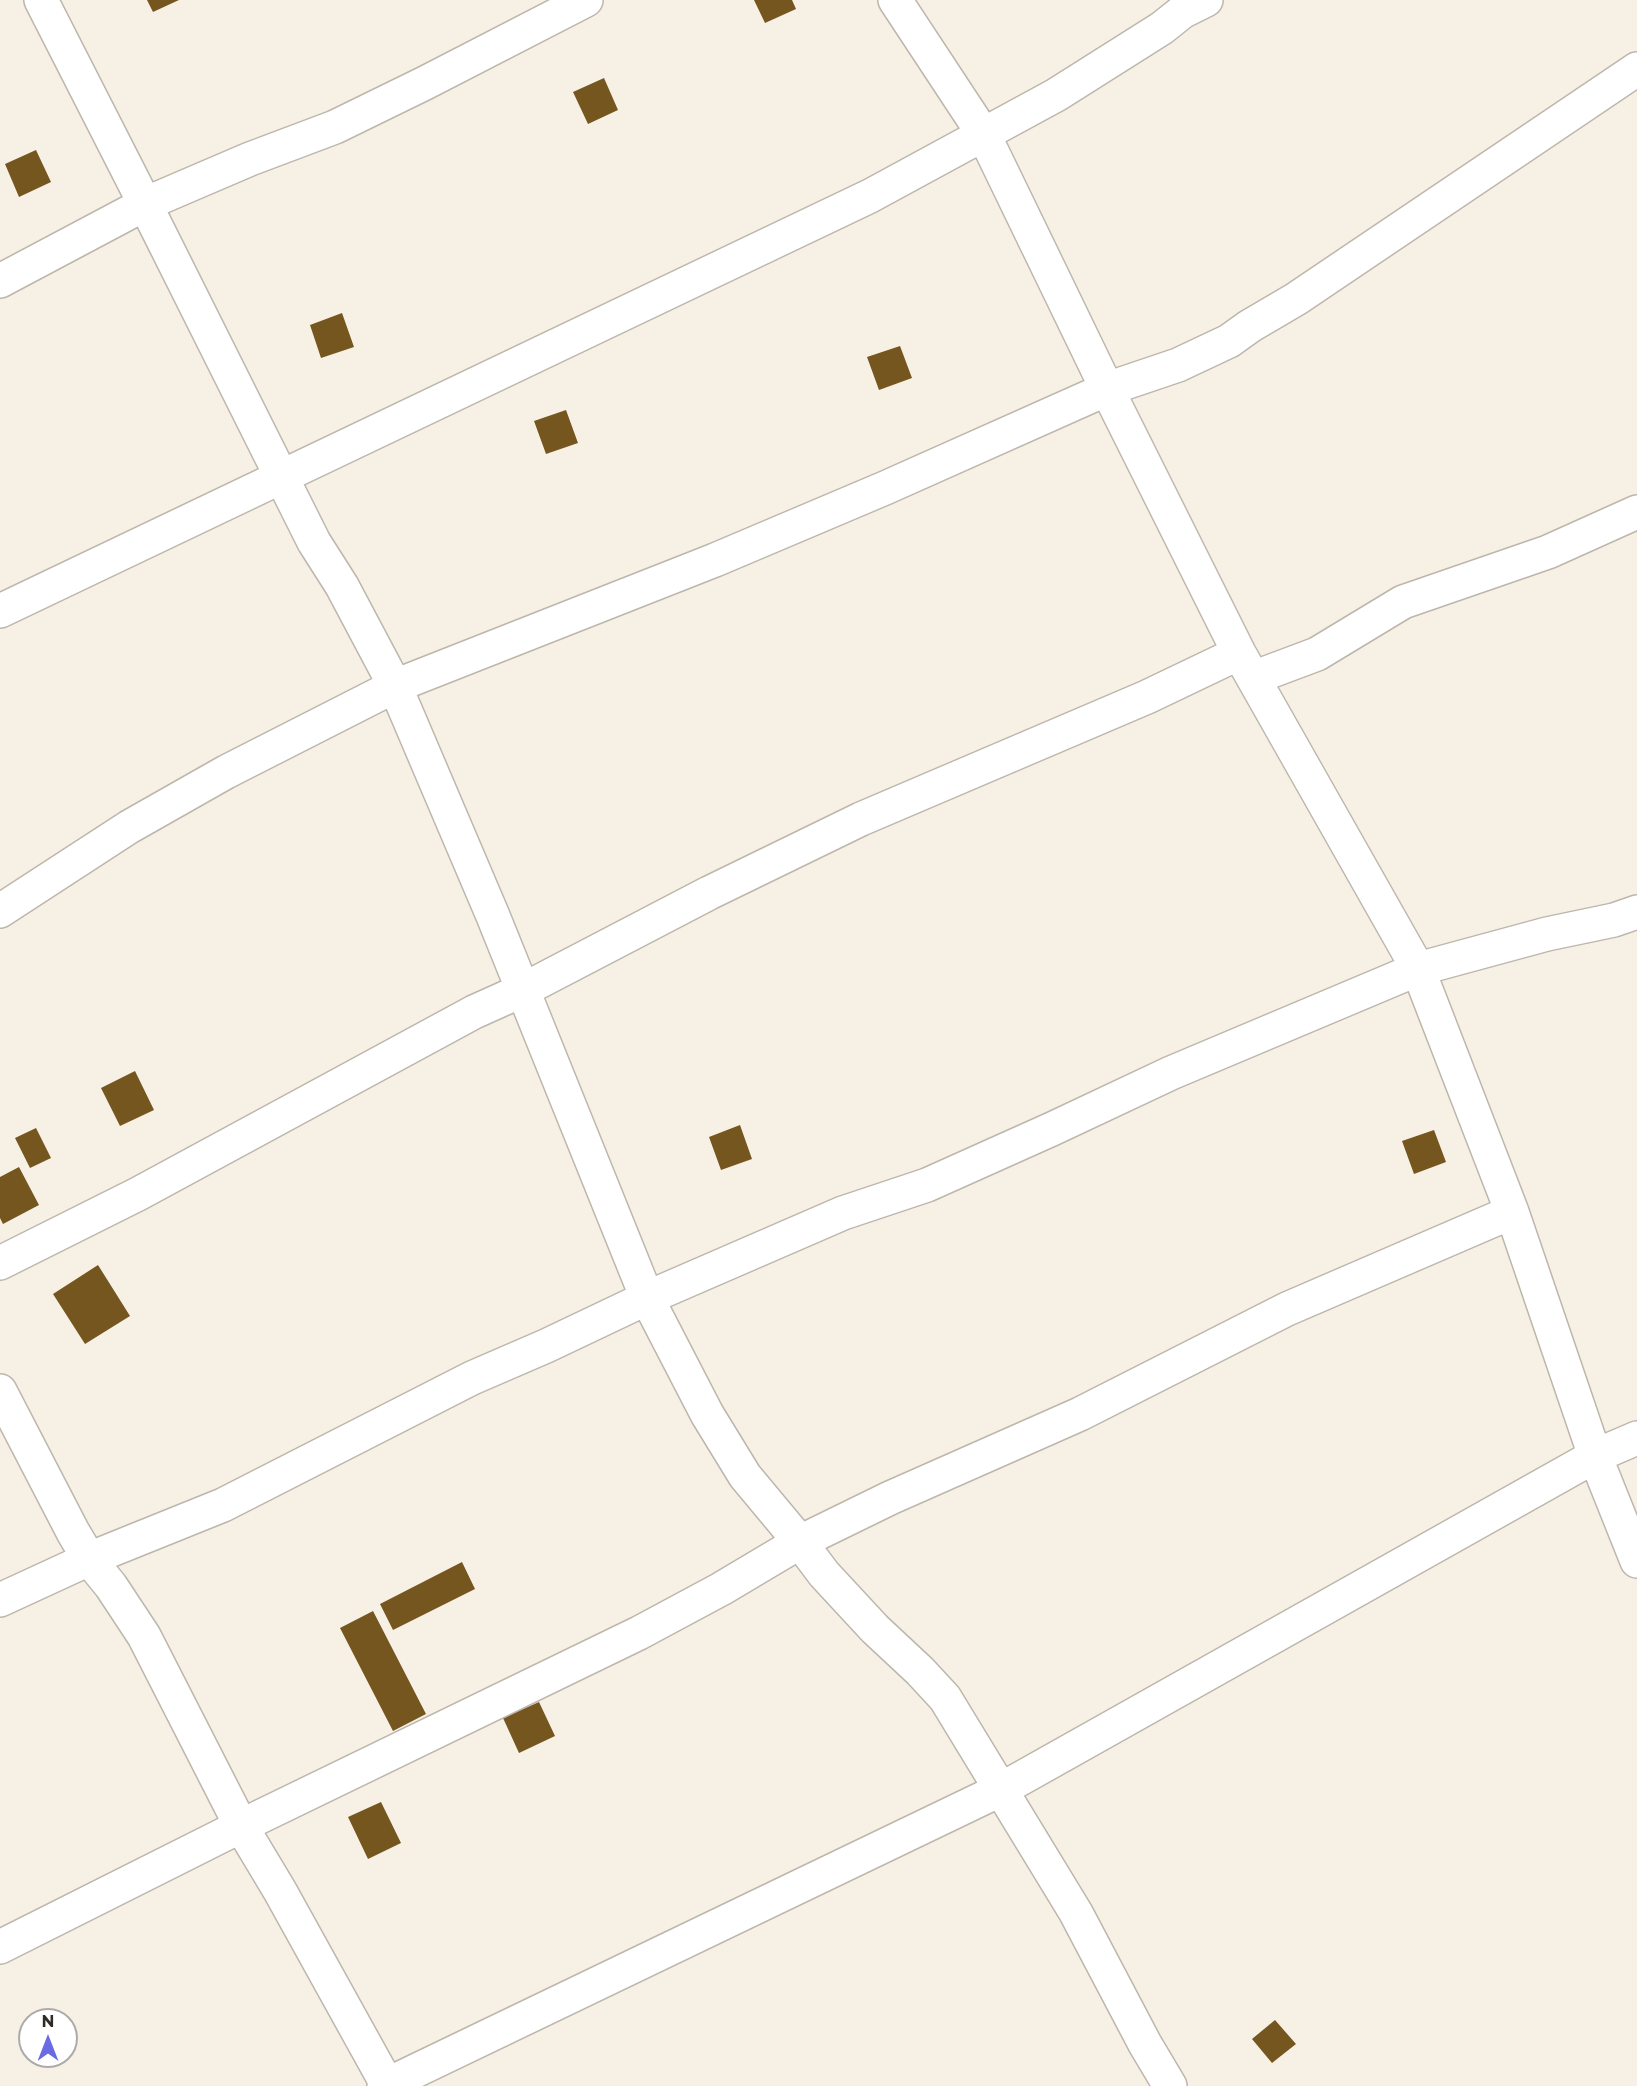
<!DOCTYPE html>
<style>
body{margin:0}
#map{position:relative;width:1637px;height:2086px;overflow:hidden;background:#f7f0e5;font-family:Montserrat,sans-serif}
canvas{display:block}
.north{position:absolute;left:18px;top:2008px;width:60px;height:60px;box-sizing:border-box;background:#fff;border:2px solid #acaba9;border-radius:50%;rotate:0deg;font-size:16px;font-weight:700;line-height:24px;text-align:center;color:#2f2c28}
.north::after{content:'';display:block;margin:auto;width:21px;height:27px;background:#696ae4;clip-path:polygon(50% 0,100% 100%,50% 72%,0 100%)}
</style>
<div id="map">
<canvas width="1637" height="2086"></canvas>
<div class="north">N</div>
</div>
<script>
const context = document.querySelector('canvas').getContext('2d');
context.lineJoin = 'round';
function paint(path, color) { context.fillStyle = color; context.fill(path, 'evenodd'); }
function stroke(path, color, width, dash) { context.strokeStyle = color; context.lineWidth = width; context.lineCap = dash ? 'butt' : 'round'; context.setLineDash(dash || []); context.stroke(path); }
const building = new Path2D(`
 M147 0H179L153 12Z
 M754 0H792L796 9 765 23Z
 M604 78 618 110 588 124 573 92Z
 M36 150 51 182 19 197 5 164Z
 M342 313 354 347 321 358 310 325Z
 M900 346 912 378 879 390 867 357Z
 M566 410 578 443 546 454 534 421Z
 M135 1071 154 1110 120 1126 101 1088Z
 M740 1125 752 1159 721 1170 709 1137Z
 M36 1128 51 1158 30 1168 15 1138Z
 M1434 1130 1446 1162 1414 1174 1402 1141Z
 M19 1167 39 1205 3 1224 0 1218V1177Z
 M98 1265 130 1316 85 1344 53 1294Z
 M462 1562 475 1589 393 1630 380 1604Z
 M373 1611 426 1714 393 1731 340 1628Z
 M539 1702 555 1736 519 1753 503 1718Z
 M381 1802 401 1843 368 1859 348 1817Z
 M1275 2020 1296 2044 1272 2063 1252 2039Z`);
const minor = new Path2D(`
 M41 0 145 204 314 542 342 586 395 686 493 916 647 1298 707 1414 745 1476 800 1542 824 1574 875 1629 920 1671 945 1698 1076 1913 1145 2044 1170 2086
 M0 281 145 204 250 159 335 127 425 83 586 0
 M0 611 870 196 1056 95 1162 28 1182 12 1206 0
 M1253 678 1317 654 1403 602 1548 552 1637 512
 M0 911 129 827 226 772 395 686 715 560 885 488 1107 389 1178 365 1229 341 1250 326 1296 299 1637 69
 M1512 1212 1595 1456 1637 1561
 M0 1263 138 1194 474 1012 523 990 709 893 861 819 1147 697 1239 653
 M0 1391 73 1532 89 1559 111 1586 144 1636 241 1826 280 1891 388 2086
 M0 1600 89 1559 223 1505 472 1378 546 1346 647 1298 843 1213 927 1185 1052 1129 1171 1073 1418 969 1547 934 1614 920 1637 912
 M0 1947 241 1826 639 1633 721 1589 800 1542 890 1498 1080 1414 1287 1309 1512 1212 1418 969 1239 653 1107 389 984 135 895 0
 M384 2086 1002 1789 1595 1456 1637 1438`);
paint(building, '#76561f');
stroke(minor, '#bdb6ac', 36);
stroke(minor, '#fff', 33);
</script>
